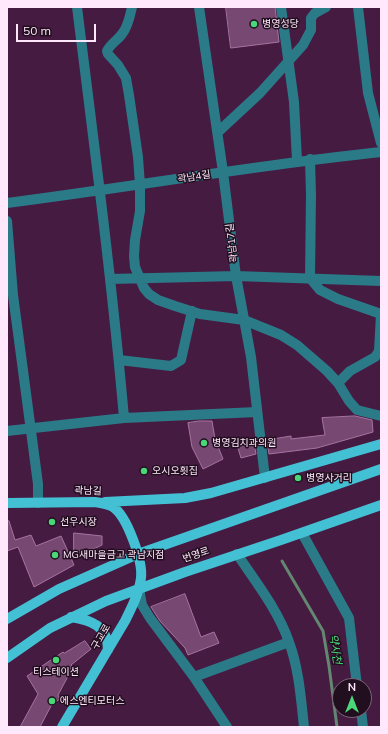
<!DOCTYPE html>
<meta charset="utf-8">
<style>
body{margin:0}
#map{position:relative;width:388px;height:734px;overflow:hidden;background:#461b42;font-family:Mulish,sans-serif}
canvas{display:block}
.frame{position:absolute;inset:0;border:8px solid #ffe8fb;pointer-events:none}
.north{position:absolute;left:332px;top:678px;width:40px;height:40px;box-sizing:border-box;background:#210e1f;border:1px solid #7a6577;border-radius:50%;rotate:0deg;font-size:11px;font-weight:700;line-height:16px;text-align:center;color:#ffe8fb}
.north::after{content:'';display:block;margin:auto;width:14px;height:18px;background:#49d778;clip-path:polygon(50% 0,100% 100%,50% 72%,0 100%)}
.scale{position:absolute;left:16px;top:24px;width:80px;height:18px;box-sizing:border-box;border:2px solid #ffe8fb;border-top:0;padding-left:5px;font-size:12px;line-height:14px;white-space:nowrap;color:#ffe8fb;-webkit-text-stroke:3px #210e1f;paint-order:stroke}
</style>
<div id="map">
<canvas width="388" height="734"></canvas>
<div class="frame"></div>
<div class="north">N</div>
<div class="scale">50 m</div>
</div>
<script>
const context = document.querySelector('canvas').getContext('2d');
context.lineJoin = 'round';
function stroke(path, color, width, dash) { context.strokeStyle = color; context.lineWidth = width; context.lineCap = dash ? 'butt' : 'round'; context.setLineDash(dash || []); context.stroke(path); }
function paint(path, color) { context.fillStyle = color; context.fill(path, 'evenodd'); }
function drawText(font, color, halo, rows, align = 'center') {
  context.font = font + ' Mulish,"Noto Sans KR",sans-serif'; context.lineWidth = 3; context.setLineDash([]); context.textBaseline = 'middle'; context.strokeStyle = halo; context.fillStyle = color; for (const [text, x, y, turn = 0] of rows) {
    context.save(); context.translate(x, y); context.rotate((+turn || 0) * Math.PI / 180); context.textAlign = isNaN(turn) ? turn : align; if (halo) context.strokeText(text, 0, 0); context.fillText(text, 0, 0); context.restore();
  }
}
const stream = new Path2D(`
 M282 561 323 631 329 666 337 727`);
const building = new Path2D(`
 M226 7H275L279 42 231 48Z
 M355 416 372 420 373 432 317 448 269 454 267 440 291 436V439L325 435 322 418Z
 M199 421H212L215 439 223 459 203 469 192 447 188 423Z
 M254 443 256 454 241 458 237 445Z
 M9 521 15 540 31 535 36 546 61 536 74 565 34 587 18 547 7 551V522Z
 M74 533 102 536V545L74 558Z
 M185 594 201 637 214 632 219 643 188 655 185 648 160 621 151 607Z
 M85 641 91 649 71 665 73 667 58 695 60 699 52 704 40 727H20L38 694 27 676 63 652 64 653Z`);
const minor = new Path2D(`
 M77 7C94 144 112 281 124 418
 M132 7C130 16 128 27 122 34 117 41 111 43 107 51L108 54 118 65 126 78 129 95 138 157 140 185V211L135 240 134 256 135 267 144 288 149 294 158 300 175 306 200 314 244 320 281 335 297 345 327 371 338 383 349 401 357 410 381 416
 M199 7 223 172 236 276 251 357 265 478
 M281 7 294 102 297 161
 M358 7 368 93 381 143
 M218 132 260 93 303 45 311 30V18L315 13 326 7
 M310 159 311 195 310 278 320 290 338 299 381 314
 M7 203C132 187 256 165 381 152
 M7 221 13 295 38 484V503
 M110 279 236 276 381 281
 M119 360 171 366 181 360 192 311
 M338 383 350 371 375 357 379 351 381 314
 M7 431 124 418 257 412
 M302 533 349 618 357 686
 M237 554C256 582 278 610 289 642 299 669 301 699 304 727
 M139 588 142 605 150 618 194 677 227 727
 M194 677 289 642
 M361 710 363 727`);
const major = new Path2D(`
 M105 502 185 498 211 493 381 444
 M7 503 95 502C102 503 108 504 113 507 127 516 143 561 141 578 139 593 132 607 125 621L62 727
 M71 617C91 620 108 626 108 650
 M7 619 59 589 138 554 381 469
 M7 658 50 628 106 601 185 572 281 540 381 505`);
const markers = [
 [254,24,4,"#49d778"],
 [204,443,4,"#49d778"],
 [144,471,4,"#49d778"],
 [298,478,4,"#49d778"],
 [52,522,4,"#49d778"],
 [55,555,4,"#49d778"],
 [56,660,4,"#49d778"],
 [52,701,4,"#49d778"]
];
const poiNames = [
 ["병영성당",262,24],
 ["병영김치과의원",212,443],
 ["오시오횟집",152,471],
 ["병영사거리",306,478],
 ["선우시장",60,522],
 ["MG새마을금고 곽남지점",63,555],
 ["티스테이션",56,672,"center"],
 ["에스엔티모터스",60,701]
];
const streetNames = [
 ["곽남4길",194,177,-9],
 ["곽남17길",232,243,-97],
 ["곽남길",88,491,2],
 ["번영로",196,555,-19],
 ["구교로",101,637,-60]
];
const waterNames = [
 ["약사천",335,649,82]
];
stroke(stream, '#638770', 3);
paint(building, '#774972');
stroke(building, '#a574a0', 1);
stroke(minor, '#2b7a88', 10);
stroke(major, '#44c0d5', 10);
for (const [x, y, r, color] of markers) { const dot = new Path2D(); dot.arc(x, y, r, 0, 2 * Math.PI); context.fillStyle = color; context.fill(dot); stroke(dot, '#210e1f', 1.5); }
drawText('10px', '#ffe8fb', '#210e1f', poiNames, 'left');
drawText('10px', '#ffe8fb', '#210e1f', streetNames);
drawText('italic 11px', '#4ce17e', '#210e1f', waterNames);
</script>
